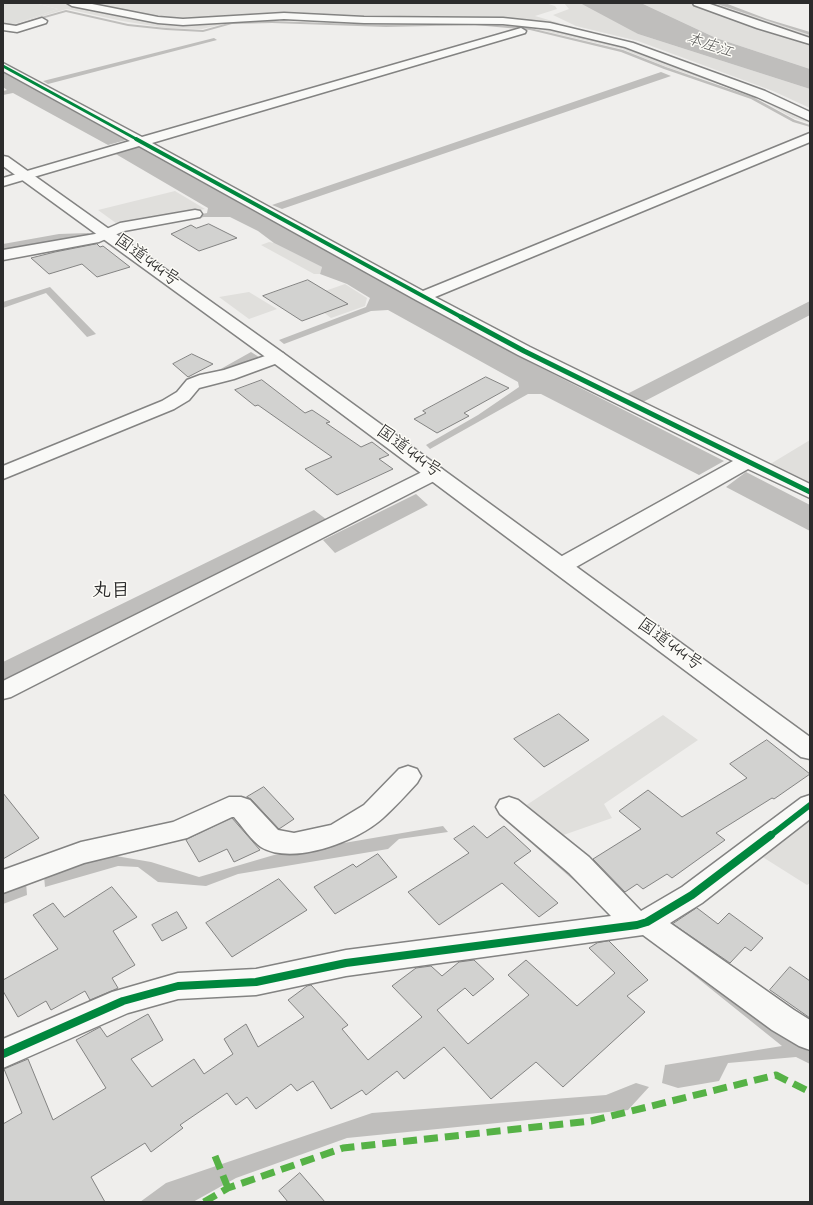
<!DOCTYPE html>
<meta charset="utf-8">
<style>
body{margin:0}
#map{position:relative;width:813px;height:1205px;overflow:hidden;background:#efeeec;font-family:"Indie Flower",sans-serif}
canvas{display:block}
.frame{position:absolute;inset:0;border:4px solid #2b2b2b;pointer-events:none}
</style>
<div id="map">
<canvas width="813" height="1205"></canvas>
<div class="frame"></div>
</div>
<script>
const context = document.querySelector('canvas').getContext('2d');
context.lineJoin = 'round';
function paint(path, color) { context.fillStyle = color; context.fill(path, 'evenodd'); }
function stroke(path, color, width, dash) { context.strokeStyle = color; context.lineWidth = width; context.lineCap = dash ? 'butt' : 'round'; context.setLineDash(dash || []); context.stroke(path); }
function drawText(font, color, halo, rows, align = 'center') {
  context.font = font + ' "Indie Flower","Klee One",sans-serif'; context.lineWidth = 3; context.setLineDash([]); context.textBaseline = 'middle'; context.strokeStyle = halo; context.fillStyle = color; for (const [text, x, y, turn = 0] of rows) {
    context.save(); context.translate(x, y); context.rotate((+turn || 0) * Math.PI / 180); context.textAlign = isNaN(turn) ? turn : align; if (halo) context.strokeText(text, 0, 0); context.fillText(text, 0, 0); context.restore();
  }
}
const built = new Path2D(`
 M3 3H35L58 9 12 25 3 24Z`);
const green = new Path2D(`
 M35 3H61L150 20 282 17 536 25 630 47 810 117V123L793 118 754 96 664 66 622 49 532 28 475 23 385 25 273 20 232 22 202 29 166 28 122 21 67 9 12 25 58 9Z
 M91 3H545L555 6 557 9 535 16 559 23 553 25 287 15 201 21 162 18 88 4Z
 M564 3H592L638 34 810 89V108L773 91 638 41 576 26 553 15 569 9Z
 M641 3H714L810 35V69L716 38Z
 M175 191 205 209 120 226 98 210Z
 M269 242 274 243 322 267 320 274H314L261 245Z
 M345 284 367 298 365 306 331 318 305 298Z
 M249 292 277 309 249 319 219 297Z
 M810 440V487L767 466Z
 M663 715 698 740 604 804 612 818 555 838 522 808Z
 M810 819V883L807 885 761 856Z`);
const water = new Path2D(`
 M580 3H641L716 38 810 69V89L638 34Z
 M714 3H725L767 19 810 32V35Z
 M214 38 217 40 48 84 43 81Z
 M3 72 126 140 108 145 13 93 3 95V91L7 90 3 87Z
 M661 72 671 76 282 209 272 205Z
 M139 146 257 213 269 217 516 355 724 461 699 475 541 394H528L430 449 426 445 478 415 519 387 518 382 388 310 371 311 284 344 279 340 366 307 370 298 347 284 320 274 322 267 274 243 258 231 230 217H204L125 231 123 229 207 213 208 208 114 153Z
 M88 233 92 235 3 252V244L59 234Z
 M50 287 96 334 87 337 46 293 3 308V302Z
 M810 301V315L643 402 627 394Z
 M251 352 259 357 222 373 210 375Z
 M746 472 810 505V531L726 487Z
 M416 494 428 505 335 553 323 540Z
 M314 510 327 520 3 681V662Z
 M509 816 610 906 604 907 504 819Z
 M443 826 448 832 399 839 388 849 238 874 206 886 158 882 138 867 118 866 45 887 44 876 110 855 151 862 199 877 274 855Z
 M26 882 27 895 3 904V892Z
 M654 935 791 1042 810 1052V1064L796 1057 728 1063 719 1081 678 1088 662 1083 665 1065 782 1046 645 936Z
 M636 1083 649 1087 628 1110 347 1138 236 1178 193 1202H140L166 1183 372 1113 606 1095Z`);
const stream = new Path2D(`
 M66 10 128 24 166 28 203 30 232 22 272 21 386 25 475 23 530 28 623 50 666 67 753 97 795 120 810 125V127L793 122 751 99 664 69 621 52 530 30 475 25 386 27 272 23 232 24 203 32 166 30 128 26 66 12 13 27 3 26V24L13 25Z`);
const building = new Path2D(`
 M209 224 237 238 199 251 171 234 191 225 196 228Z
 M97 244 100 247 103 246 130 267 97 277 82 264 49 274 31 258 55 252Z
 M308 280 348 304 302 321 263 296Z
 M192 354 213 364 188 377 173 364Z
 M486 377 509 388 464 413 469 416 437 433 414 419 426 413 423 411Z
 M262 380 305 413 312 410 330 422 326 423 361 447 372 442 389 455 379 459 393 469 337 495 305 469 332 457 258 405 255 406 235 390Z
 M559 714 589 740 544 767 514 739Z
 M767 740 810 774 774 799 772 798 716 833 725 840 672 878 667 874 643 889 637 884 625 892 593 859 641 829 619 811 648 790 682 817 747 778 730 764Z
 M264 787 294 819 279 829 251 799 247 797Z
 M3 793 39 838 3 859Z
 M232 818 260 850 234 862 227 849 199 862 186 840Z
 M474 826 487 838 504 826 531 851 514 863 558 903 539 917 502 883 439 925 408 892 469 853 454 839Z
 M378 854 397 877 335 914 314 887 353 864 356 867Z
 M279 879 307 910 232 957 206 923Z
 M112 887 137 917 113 931 135 965 112 978 118 988 116 989 90 1000 85 991 51 1010 46 1001 18 1017 3 991V980L58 949 33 915 53 903 64 917Z
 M697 908 718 924 729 913 763 938 751 951 745 947 730 963 673 924Z
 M177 912 187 928 162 941 152 925Z
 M609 941 648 980 627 996 645 1012 563 1087 536 1062 491 1099 444 1047 404 1079 397 1071 366 1095 362 1090 331 1109 313 1081 297 1091 291 1084 256 1109 247 1097 236 1105 227 1093 180 1125 183 1128 151 1152 145 1143 91 1177 105 1202H3V1124L22 1113 4 1069 28 1059 53 1120 106 1088 76 1040 100 1027 107 1037 148 1014 163 1040 131 1059 152 1087 194 1059 204 1074 233 1054 224 1039 246 1024 258 1047 304 1017 288 1000 307 986 311 985 348 1025 342 1029 368 1060 422 1017 392 986 416 968 431 966 442 976 459 962 474 960 494 979 473 996 465 988 437 1010 468 1044 529 995 508 975 526 960 577 1006 615 973 589 948 597 943Z
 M790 967 810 981V1018L770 990Z
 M300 1173 325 1202H288L279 1191Z`);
const minor = new Path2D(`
 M67 3H87L158 17 183 19 284 13 364 17 503 18 550 23 633 43 765 91 810 112V121L757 97 625 47 550 29 503 24 364 23 284 19 183 25 158 23 72 6Z
 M693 3H707L810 38V44L757 28 694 5Z
 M42 18 47 21 46 23 17 32 3 30V24L16 26Z
 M521 28 526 31 525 33 152 143 423 291 810 133V142L435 297 530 347 810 484V498L748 469 569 571 561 573 553 571 550 566 553 561 733 461 518 355 416 300 139 146 3 186V178L130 141 3 71V63L142 137Z
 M195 210 200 211 202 214 200 217 124 231 99 242 3 260V250L95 234 120 223Z
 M277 352 283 353 286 357 283 361 234 379 199 388 189 400 174 409 3 479V466L162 401 177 392 187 380 200 375 224 370Z
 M435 467 442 469 445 473 442 477 11 697 3 699V681L428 469Z
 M408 766 417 769 421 776 417 783C406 795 395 807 383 818 358 841 293 866 261 847 253 842 241 825 234 817H232L187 838 84 863 3 893V870L81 842 173 822 229 797H241L250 800 278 830 294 833 331 825 364 805 399 769Z
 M810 795V819L702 903 670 923 794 1010 810 1020V1050L799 1046 772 1030 643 935 346 976 256 995 178 999 128 1013 3 1068V1039L112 992 178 973 256 969 346 950 611 916 569 873 500 814 496 807 500 800 509 797 518 800 589 857 641 911 682 887 801 798Z`);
const highway = new Path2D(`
 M3 156 8 157 283 353 810 737V759L801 757 271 361 3 166Z`);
const quiet = new Path2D(`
 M215 1156 228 1188
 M204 1202 228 1188 343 1148 591 1121 776 1075 810 1092`);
const cyclewayFar4 = new Path2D(`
 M3 66 138 140`);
const cyclewayFar3 = new Path2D(`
 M136 139 463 318`);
const cyclewayFar2 = new Path2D(`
 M461 317 524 351 810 492`);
const cyclewayFar1 = new Path2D(`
 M770 836 810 805`);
const cycleway = new Path2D(`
 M3 1054 123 1001 178 986 256 982 346 963 637 925 647 922 692 895 771 835`);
const farWaternames = [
 ["本庄江",709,47,19]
];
const streetNames = [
 ["国道444号",146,262,36],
 ["国道444号",408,453,36],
 ["国道444号",669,646,36]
];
const neighbourhoodNames = [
 ["丸目",111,593]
];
paint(built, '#dfdfdc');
paint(green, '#e0dfdc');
paint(water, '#bfbebc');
paint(stream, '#bfbebc');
paint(building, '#d2d2d0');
stroke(building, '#838382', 1);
stroke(minor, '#838382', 3);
stroke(highway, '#838382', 3);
paint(minor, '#f9f9f7');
paint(highway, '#f9f9f7');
stroke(quiet, '#56b246', 7, [14, 7]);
stroke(cyclewayFar4, '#00873e', 3);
stroke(cyclewayFar3, '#00873e', 4);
stroke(cyclewayFar2, '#00873e', 5);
stroke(cyclewayFar1, '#00873e', 6);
stroke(cycleway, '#00873e', 8);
drawText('italic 16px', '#575756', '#fdfcf7', farWaternames);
drawText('18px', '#2b2b2b', '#fdfcf7', streetNames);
drawText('bold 19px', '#2b2b2b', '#fdfcf7', neighbourhoodNames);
</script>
